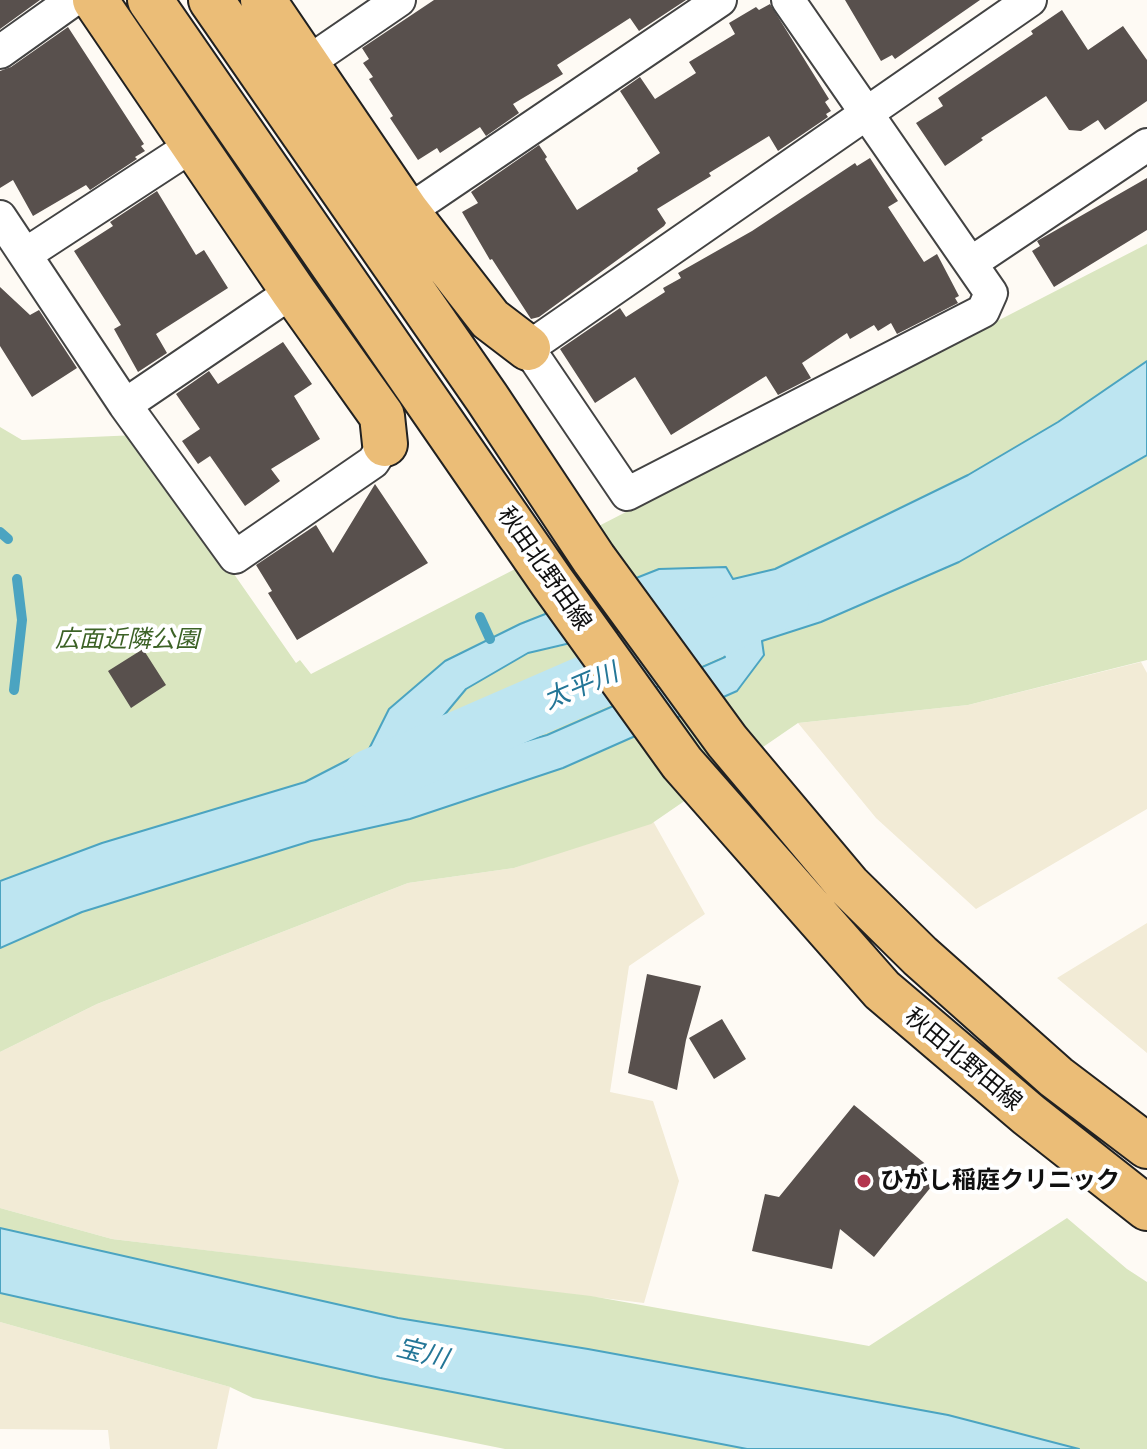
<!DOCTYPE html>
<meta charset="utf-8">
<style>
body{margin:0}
canvas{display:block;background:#fefaf4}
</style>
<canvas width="1147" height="1449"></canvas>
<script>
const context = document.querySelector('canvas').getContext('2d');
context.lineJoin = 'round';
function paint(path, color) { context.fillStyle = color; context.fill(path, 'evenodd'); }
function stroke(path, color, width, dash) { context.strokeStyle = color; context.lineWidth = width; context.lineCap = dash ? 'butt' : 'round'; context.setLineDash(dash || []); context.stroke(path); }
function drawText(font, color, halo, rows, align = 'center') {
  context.font = font + ' Literata,"Noto Sans JP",serif'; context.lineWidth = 8; context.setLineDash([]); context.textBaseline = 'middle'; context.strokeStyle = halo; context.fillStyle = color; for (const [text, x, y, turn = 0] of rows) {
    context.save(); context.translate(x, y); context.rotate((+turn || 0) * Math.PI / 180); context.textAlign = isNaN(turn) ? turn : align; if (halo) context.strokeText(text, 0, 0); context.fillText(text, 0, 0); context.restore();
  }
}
const farmland = new Path2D(`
 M1141 662 1147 673V809L976 909 876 818 798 723 968 705Z
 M653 821 705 914 629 966 610 1092 653 1101 679 1181 644 1303 112 1239 0 1208V1052L97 1004 408 883 514 868Z
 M1147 923V1053L1057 978Z
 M0 1322 230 1387 217 1449H110L108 1430 0 1429Z`);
const green = new Path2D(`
 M1147 244V361L1058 422 968 475 775 569 733 579 659 569 527 621 489 639 445 661 389 709 369 749 305 782 102 843 0 881V427L22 440 137 435 296 663 300 660 311 674Z
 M1147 455V660L968 705 798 723 651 824 514 868 408 883 97 1004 0 1052V948L82 912 311 841 410 819 555 771 737 691 762 641 821 622 959 562Z
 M698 618 726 657 547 735 456 761 430 731 466 689 528 653Z
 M0 1208 112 1239 591 1296 869 1346 1067 1218 1127 1269 1147 1282V1449H1079L948 1415 615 1355 398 1318 0 1228Z
 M0 1293 102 1315 747 1449H505L253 1398 230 1387 0 1322Z`);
const water = new Path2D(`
 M1147 361V455L959 562 821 622 762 641 764 655 737 691 563 768 410 819 311 841 82 912 0 948V881L102 843 305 782 369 749 389 709 445 661 520 624 659 569 726 567 733 579 775 569 968 475 1058 422ZM682 617 698 618 725 657 547 735 456 761 431 731 466 689 528 653Z
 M0 1228 398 1318 588 1349 948 1415 1079 1449H747L380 1378 0 1293Z`);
const stream = new Path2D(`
 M0 532 8 539
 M480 617 490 639
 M14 690 22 620 17 579`);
const river = new Path2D(`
 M371 778 780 600`);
const building = new Path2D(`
 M0 0H40L0 29Z
 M434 0H686L639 31 630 18 557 65 563 74 513 104 519 113 486 136 480 127 440 153 437 148 418 160 390 118 393 116 369 79 373 77 363 63 369 59 362 48Z
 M845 0H980L895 59 892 55 881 61Z
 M770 4 829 99 825 102 831 111 826 114 828 117 778 151 769 136 709 173 711 176 657 209 666 223 664 226 539 317 531 319 492 259 490 260 462 212 478 203 471 192 539 145 547 157 545 159 577 210 638 171 637 168 660 153 620 91 640 77 655 99 696 73 689 62 735 34 729 23 756 7 759 10Z
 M1062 10 1088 50 1123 26 1147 60V101L1105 130 1098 120 1081 131 1069 130 1046 96 981 138 983 140 945 166 916 123 943 106 938 98 1033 34 1031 31Z
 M68 27 144 144 141 146 145 151 135 157 137 159 90 190 86 185 33 216 13 180 0 188V71L11 67Z
 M870 158 898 201 888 207 924 262 937 254 959 296 955 298 958 303 897 334 891 323 878 331 874 325 850 339 847 333 802 363 811 378 778 395 766 376 671 435 635 377 595 403 560 349 620 308 626 317 665 292 663 288 681 278 678 273 752 231 855 163 857 166Z
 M1147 178V230L1054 287 1032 251 1040 246 1037 241Z
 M157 191 196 255 204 250 228 288 156 334 167 353 138 372 114 329 121 325 74 251 113 226 110 222Z
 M0 287 30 315 39 310 77 368 32 397 0 346Z
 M283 342 312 384 294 396 320 439 271 469 280 481 245 506 210 456 198 464 182 441 200 429 176 394 209 371 218 384Z
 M375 484 428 563 297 640 268 593 272 591 256 565 316 525 333 553Z
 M143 649 166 685 131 708 108 671Z
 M647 974 701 986 686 1040 677 1090 628 1073Z
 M722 1019 746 1059 714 1079 689 1038Z
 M854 1105 940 1176 874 1257 840 1229 832 1269 752 1251 765 1194 779 1197Z`);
const minor = new Path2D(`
 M788 0 991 293 983 311 627 494 528 348 1030 0
 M0 52 73 0
 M307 63 399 0
 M407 212 720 0
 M0 217 125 405 235 557 373 462 385 444
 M26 254 193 145
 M971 263 1147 145
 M125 405 293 291`);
const primary = new Path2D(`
 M95 0 293 291 382 416 385 444
 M150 0 552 582 682 763 882 990 1029 1115 1147 1208
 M211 0 487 398 594 559 727 741 848 885 920 956 1056 1077 1147 1146
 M263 0 407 212 490 319 528 348`);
const markers = [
 [864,1181,8,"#b3354e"]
];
const streetNames = [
 ["秋田北野田線",544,569,55],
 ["秋田北野田線",963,1060,40]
];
const parkNames = [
 ["広面近隣公園",127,640]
];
const poiNames = [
 ["ひがし稲庭クリニック",880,1181]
];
const waterNames = [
 ["太平川",581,687,-23],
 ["宝川",422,1354,14]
];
paint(farmland, '#f2ebd6');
paint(green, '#dae6c0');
paint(water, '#bde5f1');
stroke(water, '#4ba4c1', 2);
stroke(stream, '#4ba4c1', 10);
stroke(river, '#bde5f1', 58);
paint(building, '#58504d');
stroke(minor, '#434343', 36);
stroke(primary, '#212121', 48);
stroke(minor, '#fff', 32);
stroke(primary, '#ebbd77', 44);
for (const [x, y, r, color] of markers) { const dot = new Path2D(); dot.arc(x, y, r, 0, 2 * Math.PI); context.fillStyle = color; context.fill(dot); stroke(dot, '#fff', 3); }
drawText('24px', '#101010', '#fff', streetNames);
drawText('italic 24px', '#3c6226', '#fff', parkNames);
drawText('bold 24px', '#101010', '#fff', poiNames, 'left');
drawText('italic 26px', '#247697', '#fff', waterNames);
</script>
